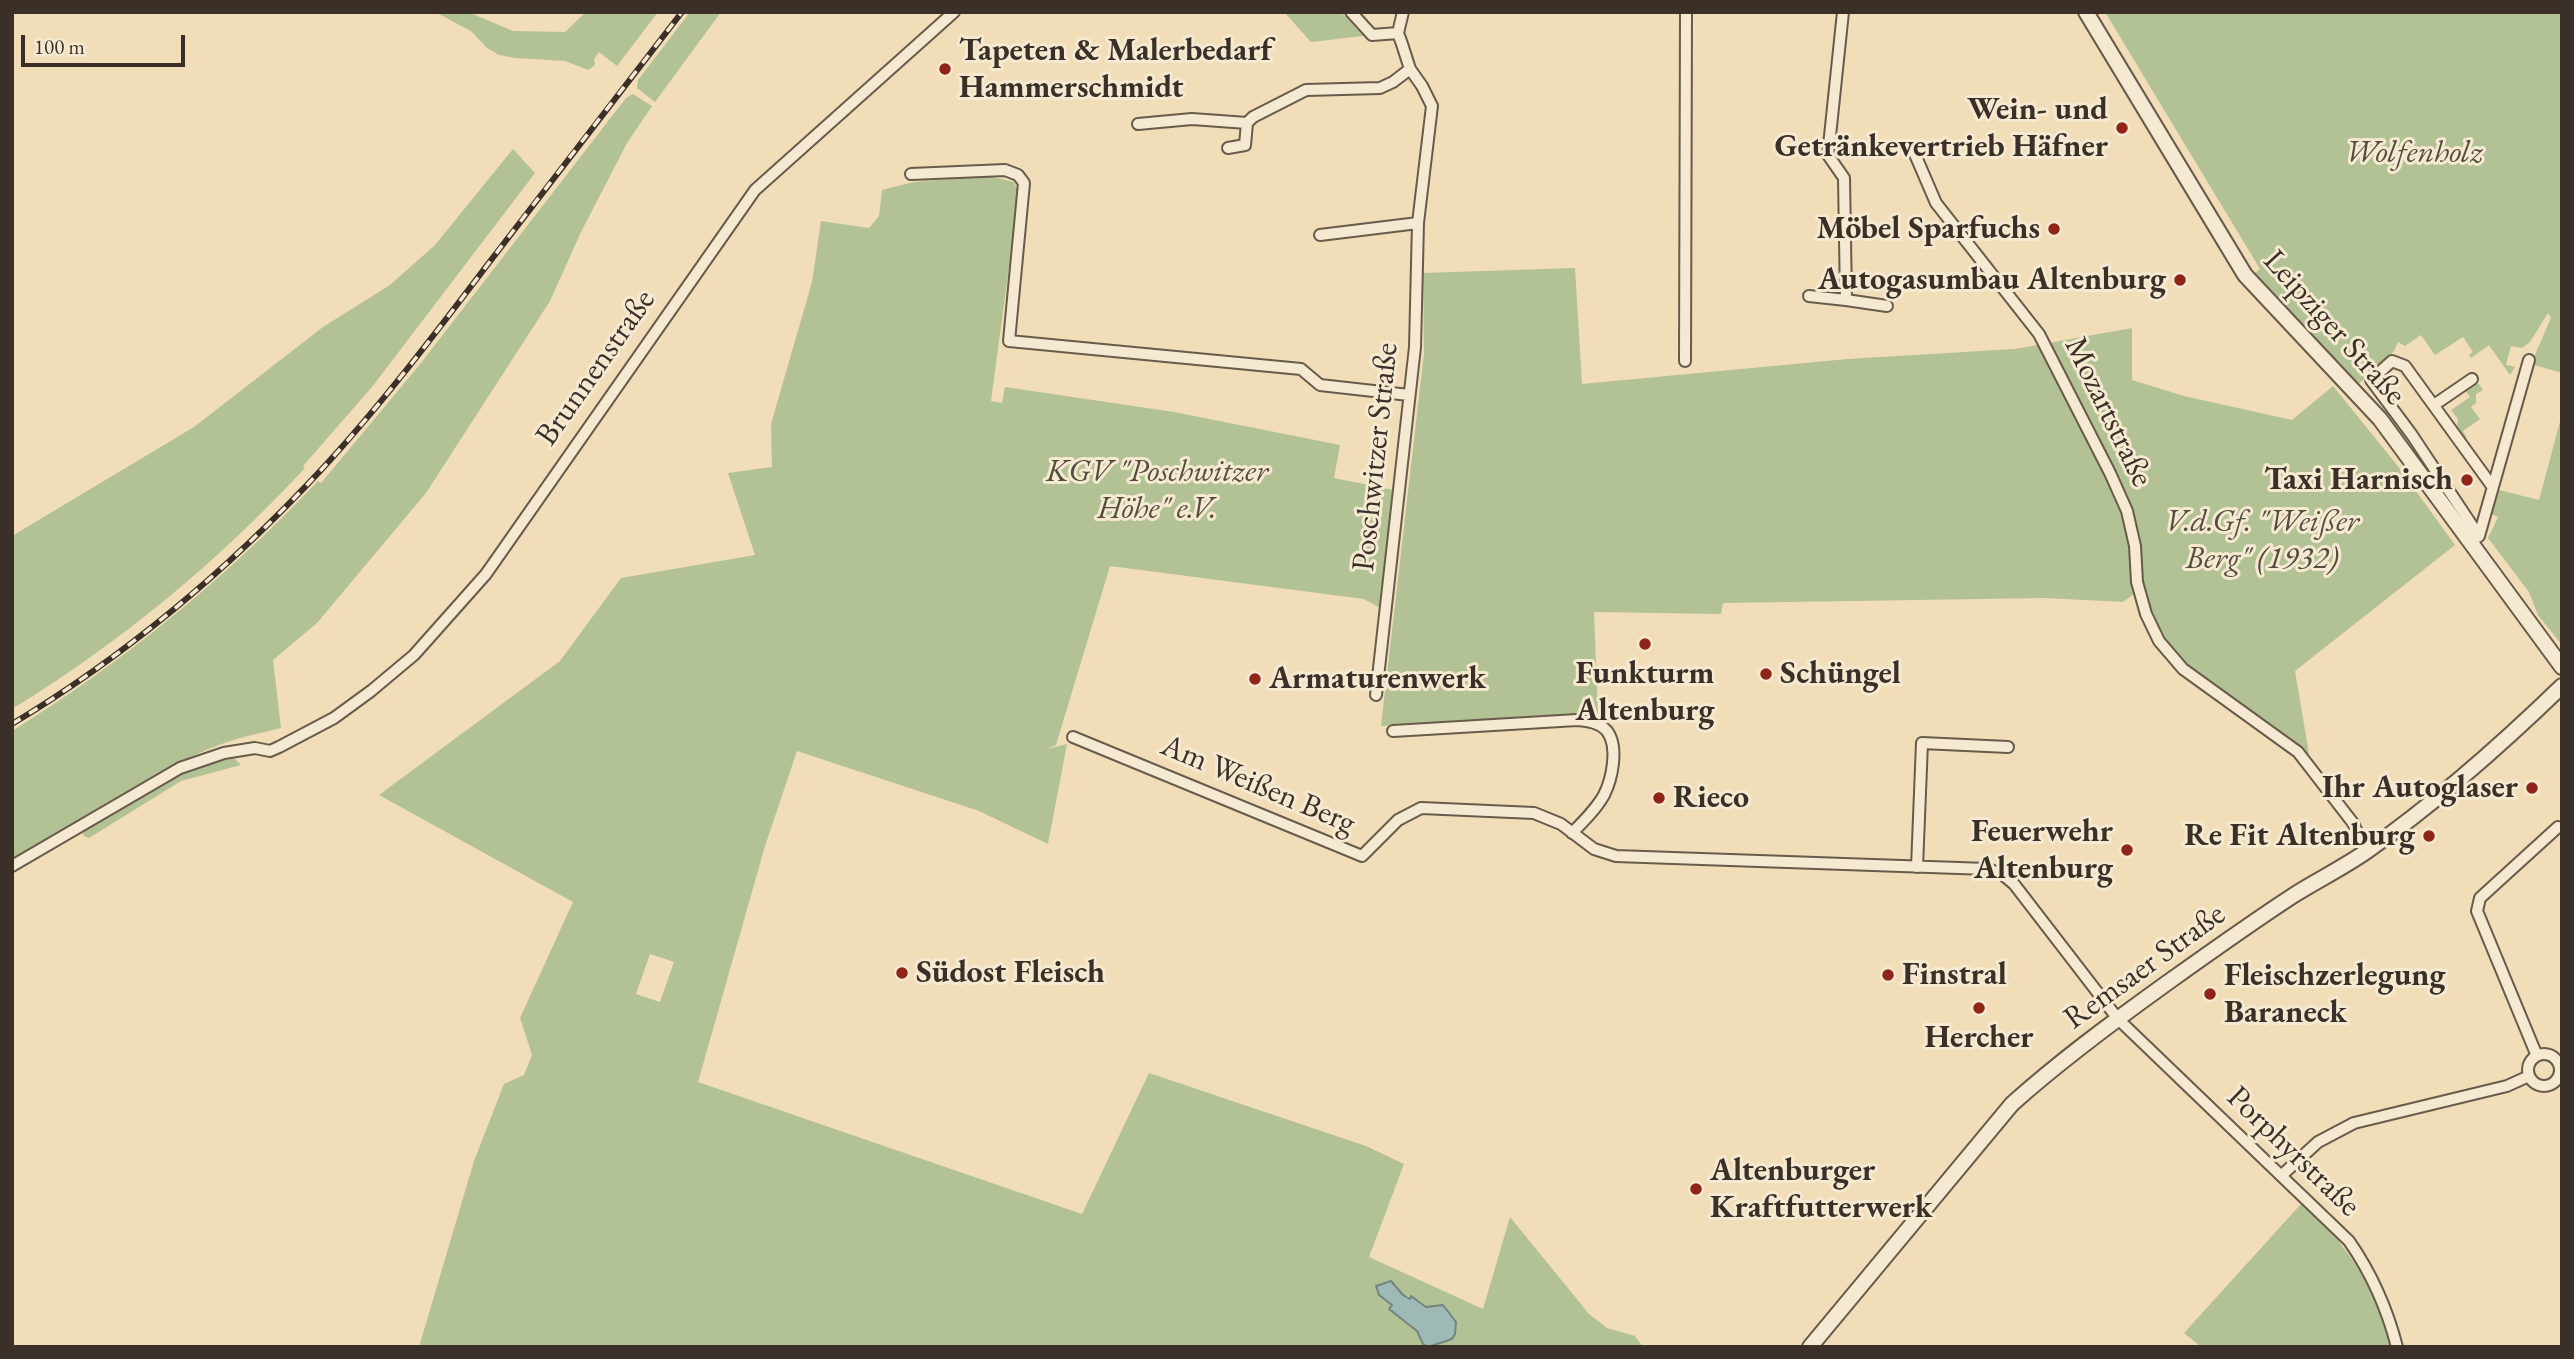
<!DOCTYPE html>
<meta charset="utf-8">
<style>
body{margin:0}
#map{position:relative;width:2574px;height:1359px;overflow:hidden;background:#f1ddb8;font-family:"EB Garamond",serif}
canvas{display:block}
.frame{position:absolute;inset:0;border:14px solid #3b3028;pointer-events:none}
.scale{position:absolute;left:21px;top:35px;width:164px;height:32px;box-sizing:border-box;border:4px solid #3b3028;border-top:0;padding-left:9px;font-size:21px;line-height:24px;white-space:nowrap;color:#3b3028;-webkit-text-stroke:5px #f6e9d1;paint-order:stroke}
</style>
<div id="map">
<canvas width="2574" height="1359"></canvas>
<div class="frame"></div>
<div class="scale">100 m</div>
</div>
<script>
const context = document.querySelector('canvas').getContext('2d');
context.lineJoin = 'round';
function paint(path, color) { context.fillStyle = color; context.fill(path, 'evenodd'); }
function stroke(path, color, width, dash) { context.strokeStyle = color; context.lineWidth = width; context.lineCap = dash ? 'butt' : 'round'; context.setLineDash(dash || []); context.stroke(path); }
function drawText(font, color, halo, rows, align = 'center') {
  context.font = font + ' "EB Garamond",serif'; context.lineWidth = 6; context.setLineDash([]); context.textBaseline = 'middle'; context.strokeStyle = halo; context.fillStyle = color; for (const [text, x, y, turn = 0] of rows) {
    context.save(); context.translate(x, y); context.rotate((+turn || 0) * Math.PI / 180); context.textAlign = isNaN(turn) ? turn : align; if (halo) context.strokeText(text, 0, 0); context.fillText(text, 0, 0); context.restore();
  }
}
const green = new Path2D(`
 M435 12H468L513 31 565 32 586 12H658L617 66 599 52 594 59 595 65 588 70 565 61 515 58 499 55 487 48 471 31Z
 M690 12H721L655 102 637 88 638 80Z
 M1284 12H1341L1363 36 1311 42Z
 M2105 12H2562V373L2531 364 2551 318 2548 313 2530 342 2522 348 2511 346 2506 365 2515 367 2510 375 2489 345 2471 358 2469 355 2473 352 2463 337 2435 355 2421 335 2405 346 2398 342 2394 351 2371 373 2366 369 2363 373 2366 378 2358 384 2255 273 2260 269Z
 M633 94 652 106 627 143 581 232 550 301 426 493 317 623 273 660 281 728C261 733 239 737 219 745 145 773 82 822 12 860V731C125 661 227 577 318 481L321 483 421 363 626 98Z
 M513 149 535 173 372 387 303 466 305 468C219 561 120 643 12 709V536L194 427 323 327 390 285 435 245Z
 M989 176 1014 182 1019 193 991 401 1002 403 1005 387 1174 412 1340 445 1334 478 1394 490 1380 608 1364 599 1110 566 1056 745 1047 749 1067 744 1048 844 979 811 797 751 765 846 698 1082 1082 1214 1149 1073 1366 1146 1404 1164 1369 1257 1483 1309 1510 1217 1589 1314 1607 1328 1635 1336 1643 1347H1430L1434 1346 1427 1307 1417 1299 1403 1295 1396 1285 1376 1290 1379 1295 1392 1305 1390 1310 1417 1331 1423 1344 1428 1347H419L474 1161 504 1084 524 1075 532 1055 520 1018 573 902 379 795 560 661 621 578 755 555 728 473 772 467 771 424 812 282 821 221 869 228 879 216 882 190 914 182ZM650 954 674 962 660 1002 636 994Z
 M1575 268 1582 384 1847 359 2015 349 2132 328V380L2184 396 2292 420 2333 386 2397 465 2455 545 2295 671 2309 754C2266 721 2203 691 2171 646 2158 629 2151 607 2143 587L2123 602 2046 598 1723 603 1721 614 1594 612 1598 714 1381 726 1424 353 1423 273Z
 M2474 384H2479L2483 390 2476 394V403L2471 407 2480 419 2463 431 2467 438 2463 437 2457 428 2458 419 2451 410 2470 397 2465 390Z
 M2562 414V645L2538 615 2529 592 2488 538 2498 517 2491 514 2499 490 2539 500Z
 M230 754 241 765 181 781 89 838 84 836 82 831 180 772Z
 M2301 1204C2348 1242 2375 1289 2392 1347H2201L2184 1333Z`);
const water = new Path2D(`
 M1391 1281 1403 1295 1410 1299 1411 1296 1426 1307 1443 1305 1456 1322 1455 1334 1452 1339 1428 1347 1423 1344 1417 1331 1389 1309 1392 1305 1379 1295 1376 1286Z`);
const minor = new Path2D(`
 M1351 12 1372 35 1398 33
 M1843 12 1828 155 1844 178 1846 300 1887 306
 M1138 124 1192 119 1247 123
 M1228 148 1245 145 1247 123 1253 117 1306 90 1380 88 1393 82 1410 69
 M1914 152 1936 203 2039 334 2110 473 2127 511 2135 546 2137 582 2146 614 2159 641 2183 669 2298 752 2353 823 2366 852
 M911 174 1005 170 1018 175 1024 183 1009 341 1301 369 1320 385 1409 395
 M1320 235 1418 223
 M1809 296 1846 300
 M1685 361 1686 12
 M2434 405 2472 379
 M2479 536 2412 435 2371 380 2392 361 2405 366 2492 486
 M2476 538 2479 536 2529 360
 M1376 695 1415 347 1418 223 1432 106 1422 86 1410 69 1402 44 1398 33 1403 12
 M1393 731 1577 720C1587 721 1599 722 1607 731 1619 747 1612 779 1604 795 1596 809 1584 821 1572 833
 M1073 737 1362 856 1398 820 1421 808 1534 813 1561 824 1594 849 1616 856 1987 869 2002 874 2014 884 2118 1019 2349 1241C2372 1274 2387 1308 2397 1347
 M12 866 180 768 224 753 255 748 270 751 279 747 334 718 371 691 414 655 486 574 755 190 954 12
 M1917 867 1922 743 2008 747
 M2528 1070a16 16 0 1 1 32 0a16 16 0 1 1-32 0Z
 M2537 1056 2477 911 2480 898 2558 827 2562 828
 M2282 1175 2318 1142 2354 1123 2507 1086 2529 1076`);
const tertiary = new Path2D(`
 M2086 12 2245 275 2380 419 2562 667
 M1810 1347 2012 1104C2061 1060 2114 1021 2167 983 2209 953 2251 923 2294 895 2318 880 2344 867 2367 851 2437 802 2500 746 2562 686`);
const rail = new Path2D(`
 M12 724C127 655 231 567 322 469 381 405 435 334 488 264 552 180 617 96 682 12`);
const markers = [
 [945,69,7,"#8f2418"],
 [2122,128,7,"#8f2418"],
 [2054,229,7,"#8f2418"],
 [2180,280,7,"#8f2418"],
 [2467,480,7,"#8f2418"],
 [1645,644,7,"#8f2418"],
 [1766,674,7,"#8f2418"],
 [1255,679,7,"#8f2418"],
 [2532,788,7,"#8f2418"],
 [1659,798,7,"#8f2418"],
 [2429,836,7,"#8f2418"],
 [2127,850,7,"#8f2418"],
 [902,973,7,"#8f2418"],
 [1888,975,7,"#8f2418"],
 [2210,994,7,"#8f2418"],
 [1979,1008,7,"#8f2418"],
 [1696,1189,7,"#8f2418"]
];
const poiNames = [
 ["Tapeten & Malerbedarf",959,51],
 ["Hammerschmidt",959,88],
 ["Wein- und",2108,110,"right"],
 ["Getränkevertrieb Häfner",2108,147,"right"],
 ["Möbel Sparfuchs",2040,229,"right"],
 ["Autogasumbau Altenburg",2166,280,"right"],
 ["Taxi Harnisch",2453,480,"right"],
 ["Funkturm",1645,674,"center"],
 ["Altenburg",1645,711,"center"],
 ["Schüngel",1780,674],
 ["Armaturenwerk",1269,679],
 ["Ihr Autoglaser",2518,788,"right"],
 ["Rieco",1673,798],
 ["Feuerwehr",2113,832,"right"],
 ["Altenburg",2113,869,"right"],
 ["Re Fit Altenburg",2415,836,"right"],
 ["Südost Fleisch",916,973],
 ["Finstral",1902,975],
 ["Fleischzerlegung",2224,976],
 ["Baraneck",2224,1013],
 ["Hercher",1979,1038,"center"],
 ["Altenburger",1710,1171],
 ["Kraftfutterwerk",1710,1208]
];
const parkNames = [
 ["Wolfenholz",2414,153],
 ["KGV \"Poschwitzer",1157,472],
 ["Höhe\" e.V.",1157,509],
 ["V.d.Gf. \"Weißer",2262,522],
 ["Berg\" (1932)",2262,559]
];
const streetNames = [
 ["Leipziger Straße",2334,328,48],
 ["Brunnenstraße",596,368,-55],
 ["Mozartstraße",2108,412,64],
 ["Poschwitzer Straße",1376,457,-84],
 ["Am Weißen Berg",1258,785,23],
 ["Remsaer Straße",2145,967,-36],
 ["Porphyrstraße",2293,1152,44]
];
paint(green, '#b3c294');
paint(water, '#9dbab7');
stroke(water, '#76837e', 2);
stroke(minor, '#685b4c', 14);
stroke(tertiary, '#685b4c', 18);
stroke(minor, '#f6e9d1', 10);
stroke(tertiary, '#f6e9d1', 14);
stroke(rail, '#3b3028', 6);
stroke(rail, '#f6e9d1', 3.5, [10]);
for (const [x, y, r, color] of markers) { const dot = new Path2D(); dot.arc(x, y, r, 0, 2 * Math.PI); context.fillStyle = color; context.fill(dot); stroke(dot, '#f6e9d1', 2.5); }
drawText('bold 32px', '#3b3028', '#f6e9d1', poiNames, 'left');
drawText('italic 32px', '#534d3e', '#f6e9d1', parkNames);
drawText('32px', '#3b3028', '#f6e9d1', streetNames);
</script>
